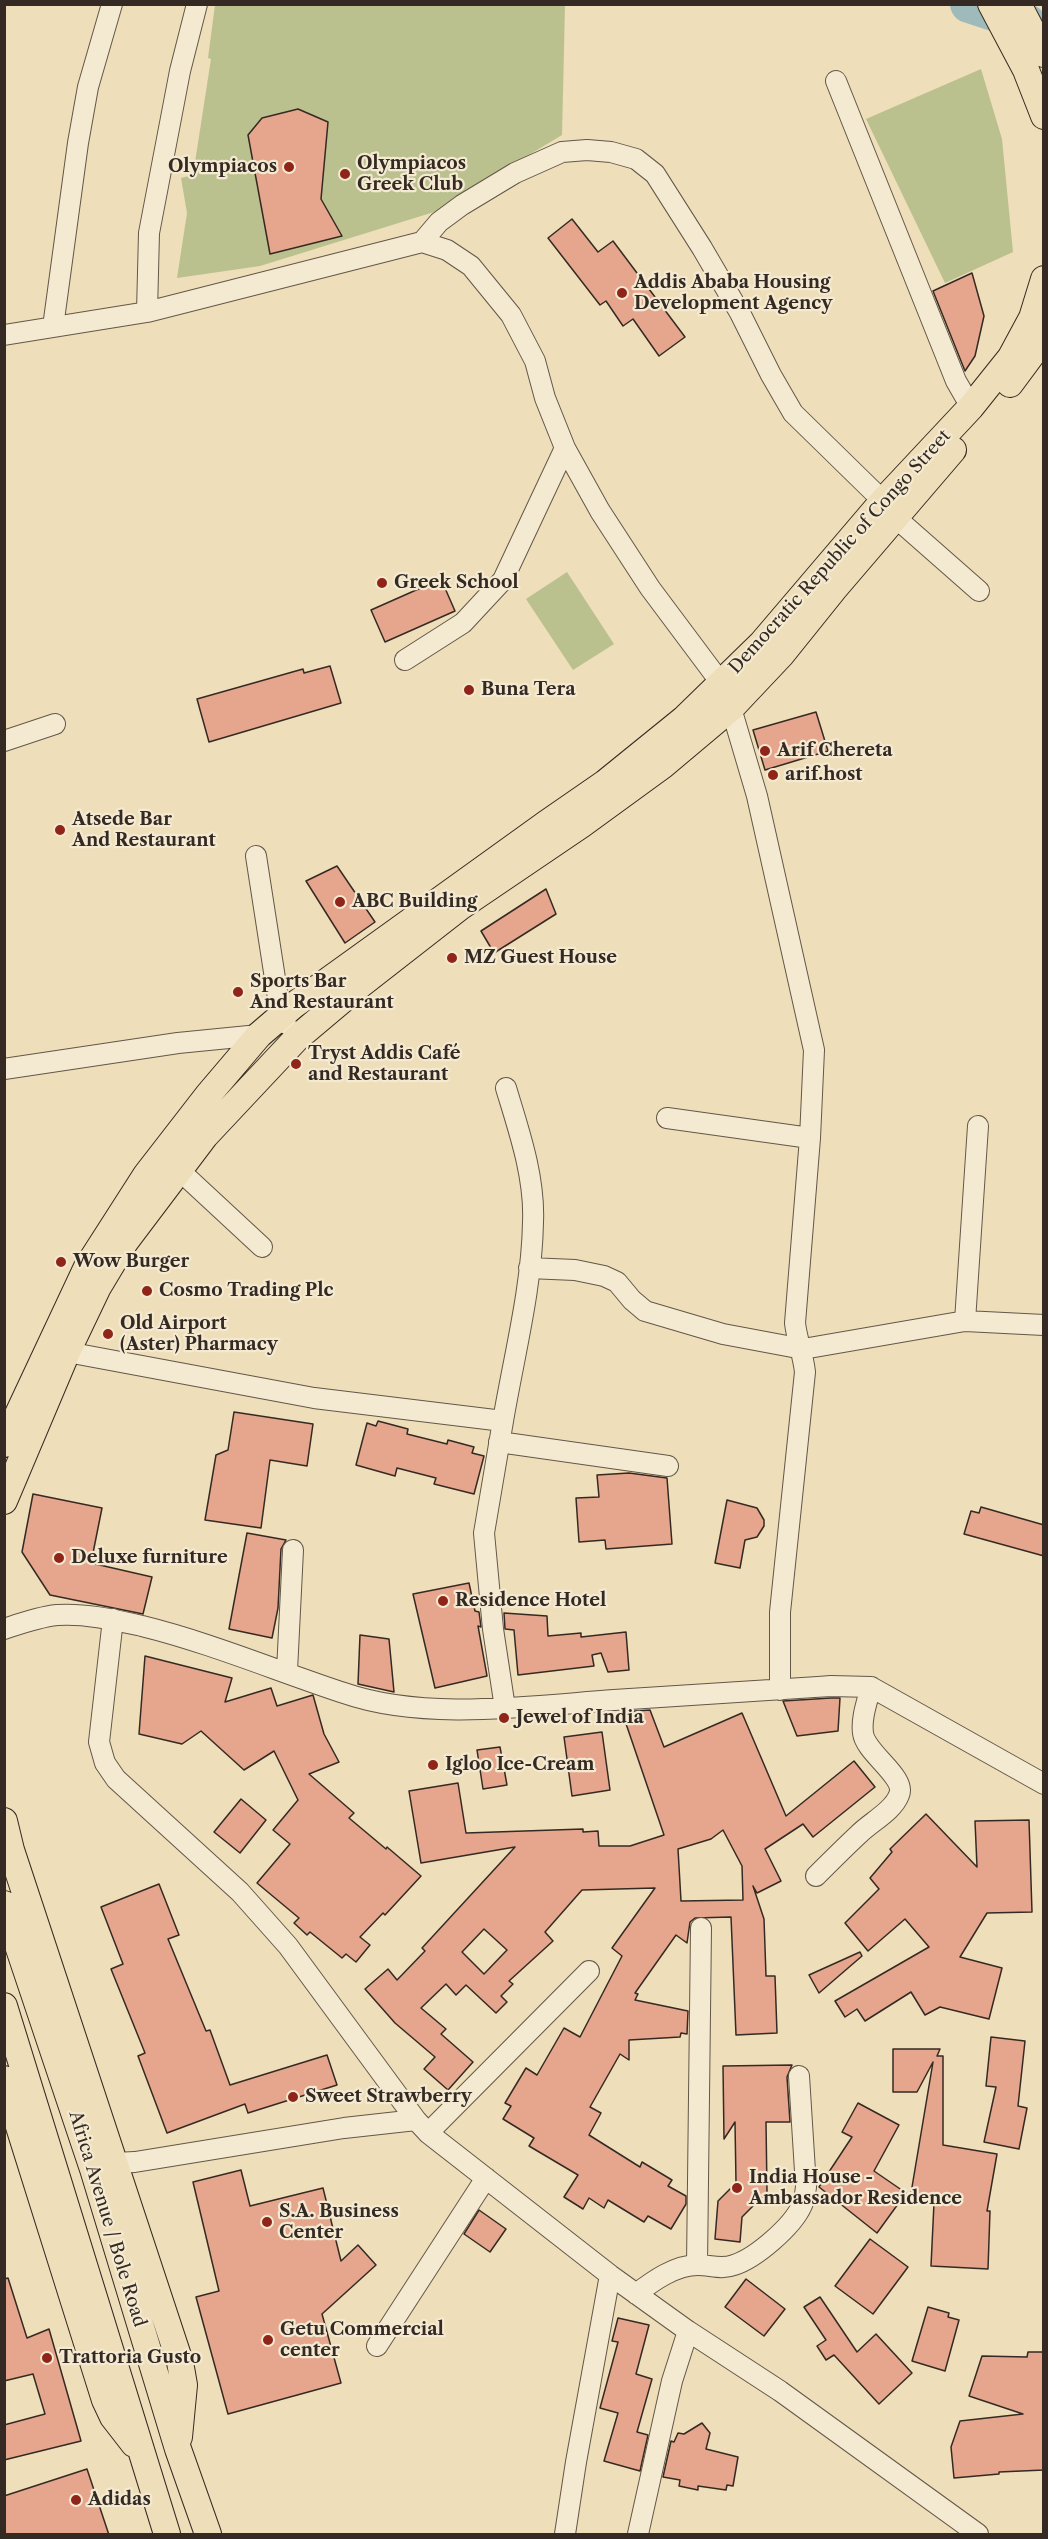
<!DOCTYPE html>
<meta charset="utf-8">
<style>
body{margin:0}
#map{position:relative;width:1048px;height:2539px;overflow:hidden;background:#eedeb9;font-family:"Libre Caslon Text",serif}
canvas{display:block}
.frame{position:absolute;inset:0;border:6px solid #352a23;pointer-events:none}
</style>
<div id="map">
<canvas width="1048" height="2539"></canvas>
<div class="frame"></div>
</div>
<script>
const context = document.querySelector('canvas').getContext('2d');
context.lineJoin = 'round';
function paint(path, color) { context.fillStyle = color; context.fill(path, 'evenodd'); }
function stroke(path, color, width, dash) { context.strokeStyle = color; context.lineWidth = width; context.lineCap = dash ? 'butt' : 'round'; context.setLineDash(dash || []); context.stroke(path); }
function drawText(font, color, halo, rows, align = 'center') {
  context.font = font + ' "Libre Caslon Text",serif'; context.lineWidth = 4.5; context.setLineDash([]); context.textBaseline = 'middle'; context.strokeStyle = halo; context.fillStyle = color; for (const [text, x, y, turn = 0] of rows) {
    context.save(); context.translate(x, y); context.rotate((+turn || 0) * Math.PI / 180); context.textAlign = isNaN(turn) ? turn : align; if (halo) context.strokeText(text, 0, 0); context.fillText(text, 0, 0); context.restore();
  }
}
const green = new Path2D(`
 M215 5H565L562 135 434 212 260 266 177 278 187 213 181 178 193 175 211 59 208 58Z
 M981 69 1002 139 1013 252 945 283 866 119Z
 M567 572 614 644 573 670 526 599Z`);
const river = new Path2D(`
 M969 4 1027 23`);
const building = new Path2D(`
 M298 109 328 122 321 199 342 236 270 254 248 135 262 118Z
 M572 219 598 252 613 241 685 337 659 356 633 319 623 326 606 301 600 305 548 238Z
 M972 273 984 316 975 356 965 371 933 291Z
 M441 579 455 611 385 642 371 610Z
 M330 666 341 703 209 742 197 699 303 669 304 673Z
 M816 712 828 751 765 770 753 730Z
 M337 866 375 922 345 943 306 881Z
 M546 889 556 914 494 953 481 931Z
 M234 1412 313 1424 307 1466 270 1460 261 1528 205 1520 216 1455 228 1450Z
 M378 1421 408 1429 407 1434 447 1444 448 1440 474 1447 472 1453 484 1456 474 1494 434 1484 436 1478 397 1468 395 1476 356 1465 367 1423 376 1426Z
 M629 1473 667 1478 672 1544 606 1549 605 1540 579 1542 576 1498 599 1497 597 1475Z
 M33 1494 102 1508 91 1563 152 1577 143 1614 50 1595 22 1552Z
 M727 1500 757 1508 764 1520V1526L757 1537 745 1540 740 1568 715 1563Z
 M981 1507 1044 1525V1556L964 1534 971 1511 979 1513Z
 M247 1533 286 1540 281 1549 278 1608 272 1638 229 1629Z
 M469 1583 475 1611 479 1612 481 1627 478 1626 487 1676 435 1688 413 1594Z
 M504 1613 547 1616 548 1636 581 1633V1637L626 1632 629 1670 608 1672 601 1653 592 1655 594 1666 518 1675 514 1630 505 1629Z
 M360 1635 389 1639 394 1692 358 1684Z
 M145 1656 232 1678 225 1702 271 1688 277 1706 313 1695 324 1734 339 1762 309 1774 354 1813 349 1818 386 1849 387 1847 421 1876 385 1915 383 1913 360 1937 370 1945 356 1962 346 1954 342 1958 310 1932 307 1935 294 1923 299 1918 257 1883 290 1844 273 1830 298 1800 274 1751 244 1770 201 1731 182 1744 139 1734Z
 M831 1698H840L838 1731 797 1736 783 1701Z
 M650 1710 664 1747 742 1713 786 1816 854 1761 875 1787 813 1837 803 1824 765 1849 781 1881 757 1893 753 1886 764 1919 766 1976H775L777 2033 736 2035 731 1917 695 1918 690 1922 687 1943 676 1935 635 1993 638 1994 635 2000 688 2011 687 2034 681 2033 680 2037 629 2040V2060L620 2054 590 2107 601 2113 589 2135 640 2167 642 2162 672 2180 668 2186 686 2196V2204L671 2229 648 2216 644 2222 608 2200 604 2208 589 2198 583 2209 564 2197 578 2175 529 2146 534 2138 503 2119 511 2106 505 2103 526 2068 537 2075 564 2028 580 2037 622 1956 612 1948 655 1888 582 1890 545 1932 553 1941 509 1981 513 1984 501 1996 507 2002 496 2013 466 1985 456 1995 446 1984 421 2008 446 2029 441 2034 473 2062 448 2090 424 2069 435 2057 395 2023 365 1989 388 1969 397 1980 425 1951 422 1948 515 1847 421 1863 409 1791 458 1783 466 1833 583 1829V1832L598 1831 599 1846H630L664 1835 622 1712ZM723 1830 742 1866 743 1900 681 1901 678 1849 711 1839ZM484 1929 507 1950 484 1974 462 1952Z
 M602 1732 610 1790 572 1796 564 1737Z
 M500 1747 507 1785 483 1789 477 1750Z
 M241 1799 266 1820 240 1853 214 1832Z
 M926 1814 977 1867 975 1821 1029 1820 1032 1912 987 1913 960 1957 1002 1968 989 2019 940 2007 925 2015 911 1992 865 2021 857 2009 845 2017 835 2001 929 1947 905 1919 868 1951 845 1923 879 1889 870 1878 892 1852 890 1849Z
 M159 1884 179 1935 168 1939 206 2031 210 2030 230 2085 327 2055 337 2085 248 2113 245 2104 167 2133 138 2056 145 2053 111 1969 123 1964 101 1907Z
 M860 1952 862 1956 819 1993 809 1975Z
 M991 2037 1025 2041 1018 2106 1027 2108 1019 2149 984 2142 996 2087 986 2086Z
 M893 2049H940L937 2056H943V2145L997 2154 987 2211H990L988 2269 931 2266 934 2203 910 2199 933 2062 917 2092H893Z
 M792 2065 787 2077 790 2122H766L767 2192 742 2217 740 2242 715 2239 718 2201 736 2183 735 2122 724 2139 723 2066Z
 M858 2103 899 2125 874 2171 906 2193 877 2233 819 2187 852 2137 842 2132Z
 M241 2170 250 2206 323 2188 341 2261 358 2245 376 2265 322 2314 341 2383 228 2414 196 2297 219 2291 193 2182Z
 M479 2210 506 2229 490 2252 464 2234Z
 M870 2239 908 2267 873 2314 835 2286Z
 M8 2278 27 2338 49 2329 81 2441 4 2460V2425L45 2414 33 2374 4 2381V2279Z
 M746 2279 785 2309 764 2336 725 2307Z
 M820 2297 857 2352 876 2334 912 2373 879 2404 834 2355 826 2360 817 2346 826 2340 804 2307Z
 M928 2307 949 2313 948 2317 959 2320 945 2371 912 2361Z
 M618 2318 649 2325 636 2374 652 2379 637 2432 648 2435 640 2471 604 2461 618 2413 600 2408 618 2342 612 2341Z
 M1028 2352H1044V2470L999 2472V2474L954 2478 951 2447 960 2421 1023 2414 969 2396 982 2356 1027 2357Z
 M702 2423 710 2433 706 2449 738 2457 733 2486 727 2485 726 2490 698 2486V2490L679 2486 680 2480 663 2477 671 2441 674 2442 678 2433 684 2434Z
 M87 2469 109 2535H4V2496Z`);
const minor = new Path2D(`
 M836 81 956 381 971 407
 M422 242 439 222 462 205 515 173 562 152 587 150 611 152 636 159 655 174 702 248 740 313 771 375 793 413 883 501
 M147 312 149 233 180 71 197 4
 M53 327 78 143 88 87 112 4
 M4 335 147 312 422 242 447 250 471 266 511 315 535 361 545 398 565 448 600 511 650 588 721 683 731 708 757 796 814 1050 810 1138 795 1323C797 1340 803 1354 805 1372L780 1612V1690
 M896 518 979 591
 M405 660 463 623 503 580 565 448
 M4 741 55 724
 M256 856 281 1017 286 1024
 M4 1069 178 1043 259 1035
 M667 1118 810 1138
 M179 1170 262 1247
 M529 1268 575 1270 604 1276 617 1282 632 1300 645 1311 723 1334 803 1349 965 1321 1044 1325
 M965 1321 978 1126
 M67 1352 314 1398 503 1421 484 1533 493 1629 505 1708
 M503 1421C514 1356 532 1287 533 1222 535 1177 519 1131 506 1088
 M499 1442 668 1466
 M113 1619 99 1742 105 1763 116 1779 240 1892 288 1946 416 2120
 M4 1629C22 1623 38 1617 57 1615 85 1613 115 1620 142 1626 211 1643 277 1671 344 1693 424 1721 530 1706 614 1700 687 1695 759 1691 831 1686L871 1687 1044 1784
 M287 1671 293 1550
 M816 1876C830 1862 845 1847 859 1834 871 1822 893 1811 899 1795 907 1777 865 1753 863 1733 861 1718 867 1702 871 1687
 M428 2133 589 1971
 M114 2163 135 2162 344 2128 416 2120 428 2133 610 2275 688 2331 780 2391 978 2534
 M697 2265 701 1928
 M636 2294C653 2281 675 2265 698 2265 711 2265 721 2270 734 2265 756 2258 793 2226 802 2205 805 2199 805 2193 806 2187L799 2076
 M377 2346 486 2178
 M565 2534 576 2462 610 2275
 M638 2534 672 2381 688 2331`);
const major = new Path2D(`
 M991 4 1026 70 1044 116
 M1018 4 1044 54
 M1010 384 1044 338
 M4 1444 87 1267 146 1175 208 1095 259 1035 294 1005 547 823 605 783 684 719 762 643 883 501 971 407 1011 357 1032 318 1044 279
 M4 1501 67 1352 98 1287 125 1242 205 1136 297 1038 360 985 460 907 581 825 662 766 731 708 781 655 834 589 953 450
 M4 1821 11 1850 180 2362 184 2385 179 2437
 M4 1904 93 2169 178 2449 208 2534
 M4 2006 167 2534
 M4 2079 105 2400 113 2417 134 2444`);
const markers = [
 [289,167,6,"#8f2418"],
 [345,174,6,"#8f2418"],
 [622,293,6,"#8f2418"],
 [382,583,6,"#8f2418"],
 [469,690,6,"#8f2418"],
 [765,751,6,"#8f2418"],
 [773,775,6,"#8f2418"],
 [60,830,6,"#8f2418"],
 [340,902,6,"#8f2418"],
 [452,958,6,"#8f2418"],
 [238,992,6,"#8f2418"],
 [296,1064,6,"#8f2418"],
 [61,1262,6,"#8f2418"],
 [147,1291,6,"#8f2418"],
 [108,1334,6,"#8f2418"],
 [59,1558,6,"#8f2418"],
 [443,1601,6,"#8f2418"],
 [504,1718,6,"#8f2418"],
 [433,1765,6,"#8f2418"],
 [293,2097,6,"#8f2418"],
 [737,2188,6,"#8f2418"],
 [267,2222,6,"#8f2418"],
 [268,2340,6,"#8f2418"],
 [47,2358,6,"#8f2418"],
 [76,2500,6,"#8f2418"]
];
const poiNames = [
 ["Olympiacos",357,164],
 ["Greek Club",357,185],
 ["Olympiacos",277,167,"right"],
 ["Addis Ababa Housing",634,283],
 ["Development Agency",634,304],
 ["Greek School",394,583],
 ["Buna Tera",481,690],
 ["Arif Chereta",777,751],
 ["arif.host",785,775],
 ["Atsede Bar",72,820],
 ["And Restaurant",72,841],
 ["ABC Building",352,902],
 ["MZ Guest House",464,958],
 ["Sports Bar",250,982],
 ["And Restaurant",250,1003],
 ["Tryst Addis Café",308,1054],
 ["and Restaurant",308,1075],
 ["Wow Burger",73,1262],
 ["Cosmo Trading Plc",159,1291],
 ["Old Airport",120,1324],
 ["(Aster) Pharmacy",120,1345],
 ["Deluxe furniture",71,1558],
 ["Residence Hotel",455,1601],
 ["Jewel of India",516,1718],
 ["Igloo Ice-Cream",445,1765],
 ["Sweet Strawberry",305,2097],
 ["India House -",749,2178],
 ["Ambassador Residence",749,2199],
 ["S.A. Business",279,2212],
 ["Center",279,2233],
 ["Getu Commercial",280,2330],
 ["center",280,2351],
 ["Trattoria Gusto",59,2358],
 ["Adidas",88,2500]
];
const streetNames = [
 ["Democratic Republic of Congo Street",840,552,-48],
 ["Africa Avenue / Bole Road",107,2219,73]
];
paint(green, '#bac18e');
stroke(river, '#9ebaba', 38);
paint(building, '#e6a58d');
stroke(building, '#352a23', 1.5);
stroke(minor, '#635748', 22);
stroke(major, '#352a23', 28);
stroke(minor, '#f4ead2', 20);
stroke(major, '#eedeb9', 26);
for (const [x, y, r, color] of markers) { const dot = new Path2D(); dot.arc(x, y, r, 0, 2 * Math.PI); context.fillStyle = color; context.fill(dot); stroke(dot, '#f4ead2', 2); }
drawText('bold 18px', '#352a23', '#f4ead2', poiNames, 'left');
drawText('18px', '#352a23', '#f4ead2', streetNames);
</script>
